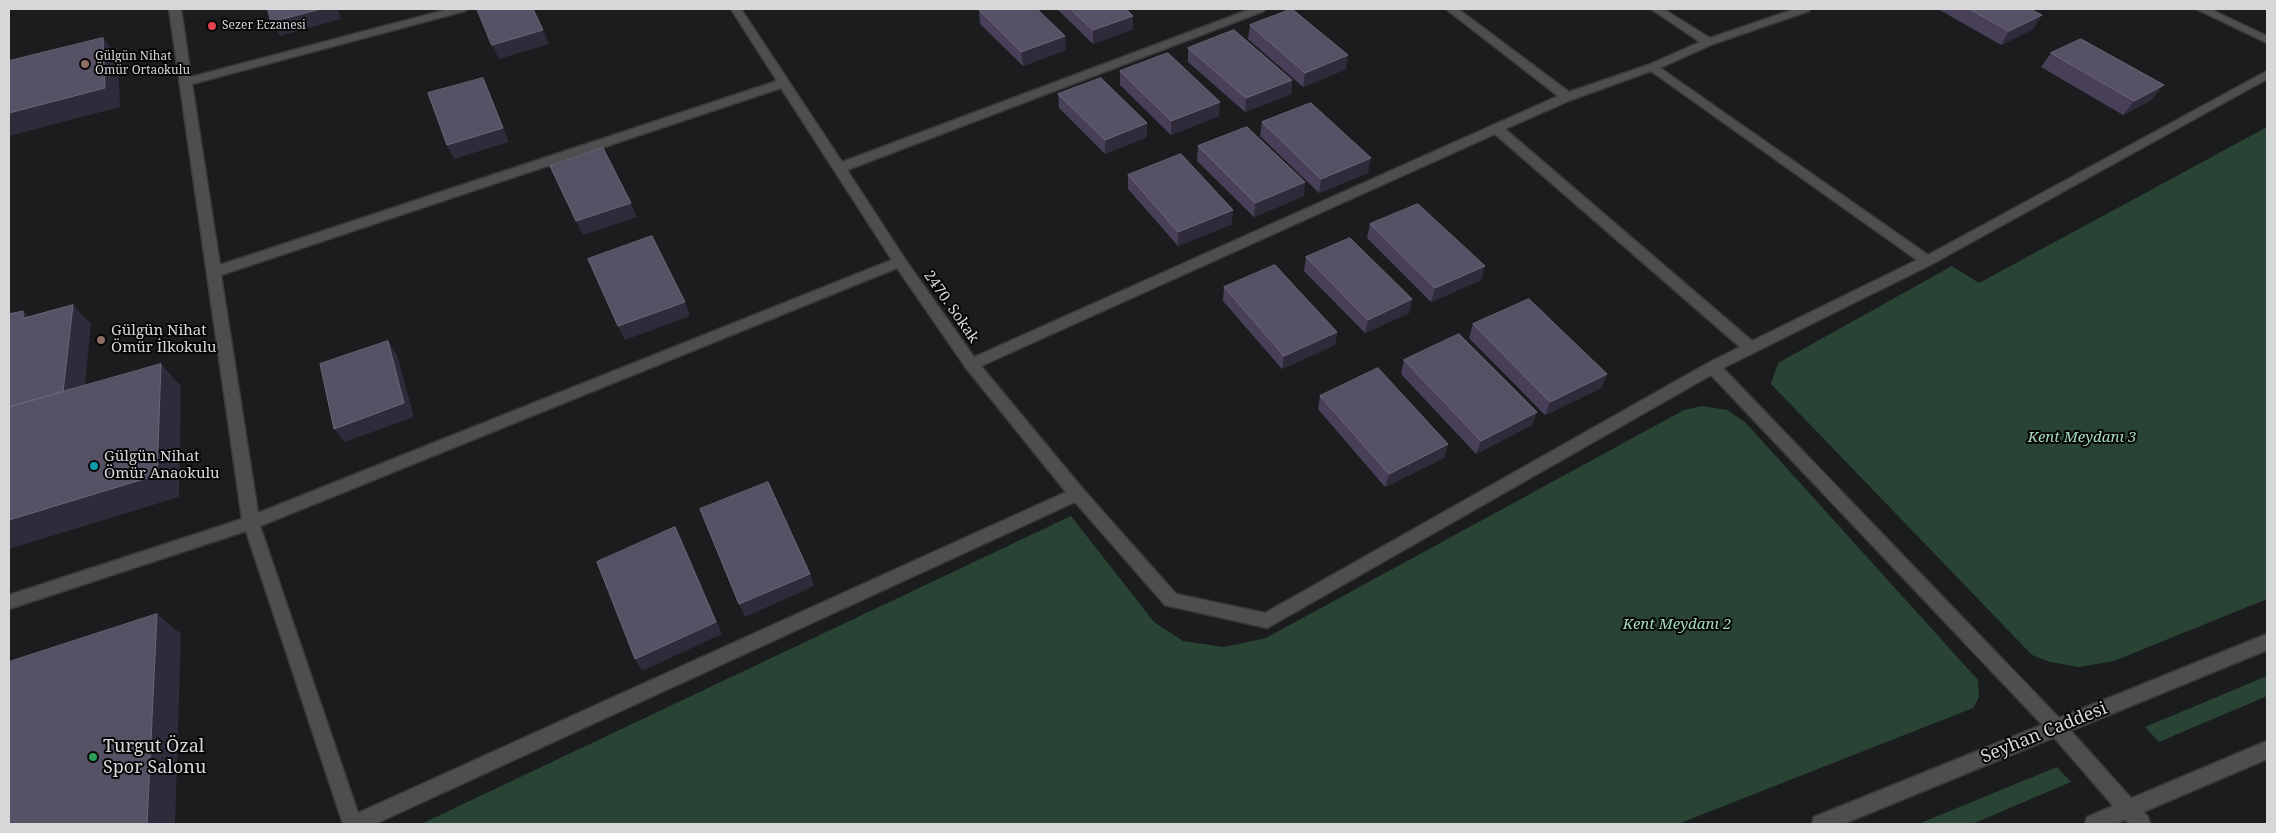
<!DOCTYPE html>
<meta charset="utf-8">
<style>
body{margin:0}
#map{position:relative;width:2276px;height:833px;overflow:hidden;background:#1a1c1e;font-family:"Noto Serif",serif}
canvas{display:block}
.frame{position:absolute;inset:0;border:10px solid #d5d7d8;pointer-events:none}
</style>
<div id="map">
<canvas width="2276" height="833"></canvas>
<div class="frame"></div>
</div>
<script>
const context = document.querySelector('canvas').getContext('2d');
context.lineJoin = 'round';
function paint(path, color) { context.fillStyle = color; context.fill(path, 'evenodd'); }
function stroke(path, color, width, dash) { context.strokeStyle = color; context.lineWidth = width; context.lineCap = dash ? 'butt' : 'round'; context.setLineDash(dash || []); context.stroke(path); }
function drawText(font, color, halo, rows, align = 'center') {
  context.font = font + ' "Noto Serif",serif'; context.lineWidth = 4; context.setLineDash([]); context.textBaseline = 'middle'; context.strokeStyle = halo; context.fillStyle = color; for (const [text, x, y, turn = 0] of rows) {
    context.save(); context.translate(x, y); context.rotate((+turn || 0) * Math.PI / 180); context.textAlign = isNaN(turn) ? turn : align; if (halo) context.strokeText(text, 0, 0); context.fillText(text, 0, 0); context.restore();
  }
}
const green = new Path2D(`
 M2267 127V599L2114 661 2079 667 2050 662 2032 655 1771 384 1778 363 1952 266 1979 283Z
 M1702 406 1727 410 1745 422 1978 680 1979 697 1973 708 1678 824H421L1071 516 1154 622 1183 641 1224 647 1266 638 1684 410Z
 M2267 676V696L2159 742 2145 727Z
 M2057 767 2071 782 1972 824H1918Z`);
const street = new Path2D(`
 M169 9H181L191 77 449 9H467L465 11 192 84 220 265 777 81 731 9H741L842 162 1251 9H1265L1264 11 847 170 905 259 974 357 1558 96 1446 9H1458L1569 92 1648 65 1700 42 1651 9H1663L1710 38 1795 9H1810L1809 11 1713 44 1660 68 1928 255 2267 71V79L1932 264 1723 368 2063 722 2148 817 2150 824H2129L2051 734 1711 375 1267 628 1165 605 1075 502 375 824H343L246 531 9 609V595L242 519ZM1651 71 1917 260 1752 341 1505 129 1571 100ZM781 88 892 260 258 513 221 275ZM1495 134 1740 347 1708 363 1265 613 1176 594 1083 489 981 366ZM897 268 966 368 1066 492 358 813 260 526Z
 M2196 9H2210L2267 36V43Z`);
const secondary = new Path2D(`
 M2267 634V650L1843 824H1812L1814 817Z
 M2267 741V759L2115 824H2085L2087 817Z`);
const wall = new Path2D(`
 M1057 9H1126L1133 29 1093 44Z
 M1938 9H2030L2033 29 2001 45Z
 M979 10 1066 50 1023 66 980 24Z
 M1250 25 1346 69 1303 87 1248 39Z
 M1188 48 1292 80 1291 94 1245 112 1188 62Z
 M2051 53 2153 99 2123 115 2041 67Z
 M1120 71 1219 116 1171 135 1120 85Z
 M1058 94 1147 123V137L1105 154 1059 108Z
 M1262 122 1368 173 1319 193 1260 136Z
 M1198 146 1304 196 1254 217 1197 161Z
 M1128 175 1232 224 1178 246 1128 189Z
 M1370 224 1481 280 1431 302 1367 238Z
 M1306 257 1412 299 1409 313 1365 333 1304 271Z
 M1224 287 1337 332 1335 345 1282 369 1223 301Z
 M1473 324 1607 374 1601 388 1545 415 1469 338Z
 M1404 360 1532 425 1476 454 1401 374Z
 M1320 396 1448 444 1444 458 1385 487 1318 409Z`);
const shadedWall = new Path2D(`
 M321 9H338L341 19 280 36 271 22Z
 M2042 15 2033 29 2001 45 2009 31Z
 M1133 16V29L1093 44V30Z
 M543 30 549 44 499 59 492 45Z
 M1065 36 1066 50 1023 66 1021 52Z
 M103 38 118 57 120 107 9 136V113Z
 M1348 55 1346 69 1303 87 1305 73Z
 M483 78 489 92 509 142 454 159 447 145Z
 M1292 80 1291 94 1245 112 1246 98Z
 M2164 85 2153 99 2123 115 2134 101Z
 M1220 102 1219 116 1171 135V121Z
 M1147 123V137L1105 154V140Z
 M1371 158 1368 173 1319 193 1321 179Z
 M1305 182 1304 196 1254 217 1255 203Z
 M631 203 637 217 583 235 576 221Z
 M1233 210 1232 224 1178 246V232Z
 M1485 266 1481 280 1431 302 1435 288Z
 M1412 299 1409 313 1365 333 1368 320Z
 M685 302 690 316 625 340 618 326Z
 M73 305 91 324 82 413 63 395Z
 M23 311 42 330 23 318Z
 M1337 332 1335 345 1282 369 1284 356Z
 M388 341 397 355 414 417 345 442 334 429Z
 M161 364 181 386 179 497 9 549V520Z
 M1607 374 1601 388 1545 415 1550 402Z
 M1537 412 1532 425 1476 454 1481 441Z
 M1448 444 1444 458 1385 487 1389 474Z
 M675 527 682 540 722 634 642 671 635 659Z
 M810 574 814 586 745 617 739 604Z
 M157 614 181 634 175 824H147Z`);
const building = new Path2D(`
 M268 9H321L271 22Z
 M477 9H533L543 30 492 45Z
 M983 9H1037L1065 36 1021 52 979 10Z
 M1071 9H1126L1133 16 1093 30Z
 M1292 9 1348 55 1305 73 1250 25Z
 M1970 9H2030L2042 15 2009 31Z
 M1234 30 1292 80 1246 98 1188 48Z
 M103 38 105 88 9 113V61Z
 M2081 39 2164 85 2134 101 2051 53Z
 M1168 53 1220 102 1171 121 1120 71Z
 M483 78 503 128 447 145 428 93Z
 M1101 78 1147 123 1105 140 1058 94Z
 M1311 103 1371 158 1321 179 1262 122Z
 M1247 127 1305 182 1255 203 1198 146Z
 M603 148 631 203 576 221 550 166Z
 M1181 154 1233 210 1178 232 1128 175Z
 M1418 204 1485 266 1435 288 1370 224Z
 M652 236 685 302 618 326 588 259Z
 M1350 238 1412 299 1368 320 1306 257Z
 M1275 265 1337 332 1284 356 1224 287Z
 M1529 299 1607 374 1550 402 1473 324Z
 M73 305 63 392 9 407V314L23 311V318Z
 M1459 334 1537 412 1481 441 1404 360Z
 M388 341 404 403 334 429 320 364Z
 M161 364 157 475 9 520V407Z
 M1378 368 1448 444 1389 474 1320 396Z
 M768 482 810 574 739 604 700 509Z
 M675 527 716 622 635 659 597 562Z
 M157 614 147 824H9V662Z`);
const markers = [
 [212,26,5,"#e0444e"],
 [85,64,5,"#8d6e63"],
 [101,340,5,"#8d6e63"],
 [94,466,5,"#0f9aa8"],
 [93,757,5,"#2e9e5b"]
];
const farPoinames = [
 ["Sezer Eczanesi",222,26],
 ["Gülgün Nihat",95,57],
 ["Ömür Ortaokulu",95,71]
];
const streetNames = [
 ["2470. Sokak",951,307,55]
];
const poiNames = [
 ["Gülgün Nihat",111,331],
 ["Ömür İlkokulu",111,348],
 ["Gülgün Nihat",104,457],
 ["Ömür Anaokulu",104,474]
];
const parkNames = [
 ["Kent Meydanı 3",2082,438],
 ["Kent Meydanı 2",1677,625]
];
const nearStreetnames = [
 ["Seyhan Caddesi",2044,733,-22]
];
const nearPoinames = [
 ["Turgut Özal",103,747],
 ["Spor Salonu",103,768]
];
paint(green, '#294434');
stroke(street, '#37393a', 3);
stroke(secondary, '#37393a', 3);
paint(street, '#4c4e50');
paint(secondary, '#4c4e50');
paint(wall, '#484059');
paint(shadedWall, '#2f2b3b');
paint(building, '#575166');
stroke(building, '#6b6678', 1);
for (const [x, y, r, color] of markers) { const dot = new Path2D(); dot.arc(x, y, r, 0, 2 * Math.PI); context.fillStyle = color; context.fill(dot); stroke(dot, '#060607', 2); }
drawText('12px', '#d5d7d8', '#060607', farPoinames, 'left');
drawText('15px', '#d5d7d8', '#060607', streetNames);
drawText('15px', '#d5d7d8', '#060607', poiNames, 'left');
drawText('italic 15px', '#a4dcb9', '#060607', parkNames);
drawText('18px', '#d5d7d8', '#060607', nearStreetnames);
drawText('18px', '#d5d7d8', '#060607', nearPoinames, 'left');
</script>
